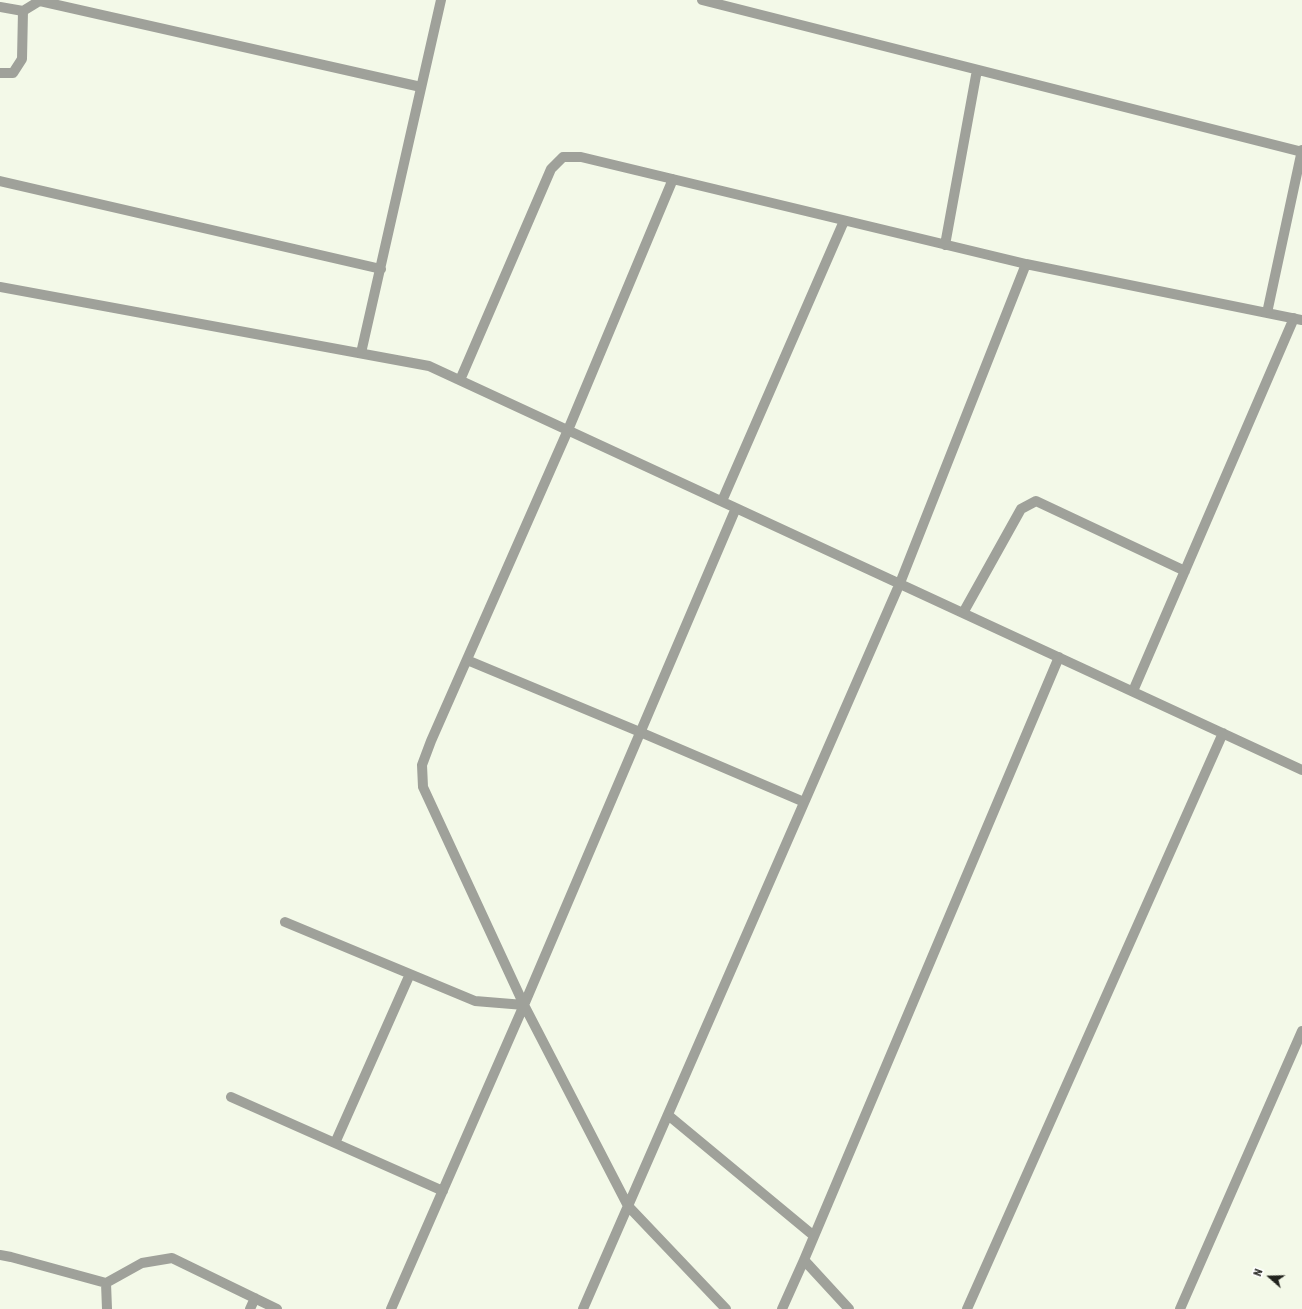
<!DOCTYPE html>
<style>
body{margin:0}
#map{position:relative;width:1302px;height:1309px;overflow:hidden;background:#f3f9e8;font-family:"Roboto Condensed",sans-serif}
canvas{display:block}
.north{position:absolute;left:1250px;top:1257px;width:40px;height:40px;-webkit-text-stroke:3px #fff;paint-order:stroke;rotate:290deg;font-size:11px;font-weight:700;line-height:16px;text-align:center;color:#21231d}
.north::after{content:'';display:block;margin:auto;width:14px;height:18px;background:#21231d;clip-path:polygon(50% 0,100% 100%,50% 72%,0 100%)}
</style>
<div id="map">
<canvas width="1302" height="1309"></canvas>
<div class="north">N</div>
</div>
<script>
const context = document.querySelector('canvas').getContext('2d');
context.lineJoin = 'round';
function stroke(path, color, width, dash) { context.strokeStyle = color; context.lineWidth = width; context.lineCap = dash ? 'butt' : 'round'; context.setLineDash(dash || []); context.stroke(path); }
const minor = new Path2D(`
 M702 0 1302 152
 M40 1 421 87
 M0 7 23 11
 M0 73H13L22 59 23 11 41 0
 M673 179 568 430 431 741 422 765 423 787 524 1005 628 1206 726 1309
 M0 181 381 269
 M945 245 977 70
 M0 287 429 366 1302 770
 M1267 313 1302 150
 M361 353 441 0
 M460 380 551 169 563 157H581L1026 264 1302 320
 M722 501 844 221
 M963 613 1021 509 1036 501 1185 571
 M467 660 640 732 804 802
 M1133 691 1294 318
 M285 922 475 1001 524 1005
 M231 1097 443 1191
 M668 1115 814 1236
 M335 1143 410 974
 M0 1255 11 1257 106 1283 142 1263 172 1258 277 1309
 M804 1260 849 1309
 M106 1283 107 1309
 M250 1309 255 1298
 M391 1309 524 1005 736 508
 M583 1309 900 583 1026 264
 M782 1309 804 1260 1059 657
 M967 1309 1223 733
 M1180 1309 1302 1031`);
stroke(minor, '#9fa19a', 10);
</script>
